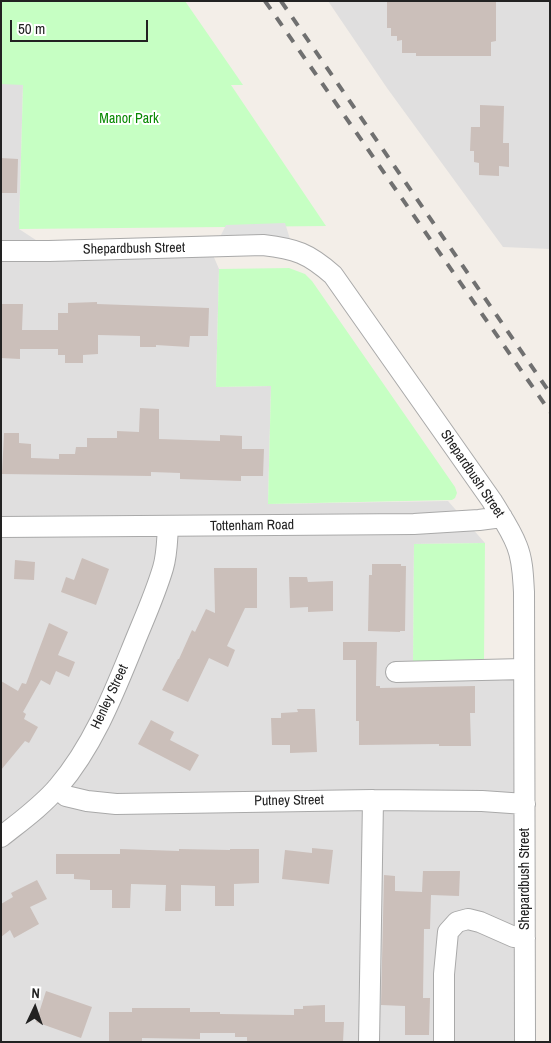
<!DOCTYPE html>
<style>
body{margin:0}
#map{position:relative;width:551px;height:1043px;overflow:hidden;background:#f3eee8;font-family:"Archivo Narrow",sans-serif}
canvas{display:block}
.frame{position:absolute;inset:0;border:2px solid #222;pointer-events:none}
.north{position:absolute;left:10px;top:983px;width:50px;height:50px;-webkit-text-stroke:4px #fff;paint-order:stroke;rotate:3deg;font-size:14px;font-weight:700;line-height:20px;text-align:center;color:#222}
.north::after{content:'';display:block;margin:auto;width:18px;height:22px;background:#222;clip-path:polygon(50% 0,100% 100%,50% 72%,0 100%)}
.scale{position:absolute;left:10px;top:20px;width:138px;height:22px;box-sizing:border-box;border:2px solid #222;border-top:0;padding-left:6px;font-size:15px;line-height:18px;white-space:nowrap;color:#222;-webkit-text-stroke:4px #fff;paint-order:stroke}
</style>
<div id="map">
<canvas width="551" height="1043"></canvas>
<div class="frame"></div>
<div class="north">N</div>
<div class="scale">50 m</div>
</div>
<script>
const context = document.querySelector('canvas').getContext('2d');
context.lineJoin = 'round';
function paint(path, color) { context.fillStyle = color; context.fill(path, 'evenodd'); }
function stroke(path, color, width, dash) { context.strokeStyle = color; context.lineWidth = width; context.lineCap = dash ? 'butt' : 'round'; context.setLineDash(dash || []); context.stroke(path); }
function drawText(font, color, halo, rows, align = 'center') {
  context.font = font + ' "Archivo Narrow",sans-serif'; context.lineWidth = 4; context.setLineDash([]); context.textBaseline = 'middle'; context.strokeStyle = halo; context.fillStyle = color; for (const [text, x, y, turn = 0] of rows) {
    context.save(); context.translate(x, y); context.rotate((+turn || 0) * Math.PI / 180); context.textAlign = isNaN(turn) ? turn : align; if (halo) context.strokeText(text, 0, 0); context.fillText(text, 0, 0); context.restore();
  }
}
const residential = new Path2D(`
 M328 1H550V249L503 247 387 88Z
 M1 84H23L19 229 65 259 213 255 219 269 216 387 271 386 268 504 448 501 485 543 414 544 413 662 519 659V1042H1Z`);
const park = new Path2D(`
 M1 1H185L243 85H231L326 226 19 229 23 85 1 84Z
 M289 268 305 274 312 281 455 487 457 493 455 498 452 500 268 504 271 386 216 387 219 269Z
 M485 543 484 660 413 662 414 544Z`);
const parking = new Path2D(`
 M285 223 290 239H219L226 225Z`);
const building = new Path2D(`
 M387 1H496V41L491 42V56H416V53H402V40L397 41V36H391V28H387Z
 M480 105 504 106 503 143H509V167L499 166V176L479 175V163L474 162V151H470L471 127H480Z
 M1 158 18 159 17 193H1Z
 M97 302V304L209 308 208 336H190L189 347 156 345V347H140V336L98 335V354L83 355V363H65V355H58V349H20V359L1 358V304H23L22 330H58V313H68V303Z
 M140 408 159 409V439L220 441V435L242 436V449H264L263 476H241V481L180 479V473L151 472V476L2 474 4 433H19V443L31 444V458L59 459V454H75L76 447H87V438H117V431L139 432Z
 M82 558 109 569 96 605 61 592 66 577 74 580Z
 M15 560 35 562 34 580 14 579Z
 M372 564H401V566H406L405 631H400V632L368 631 369 575H372Z
 M214 568H257V608H245L227 646 235 650 228 667 209 658 188 702 162 690 178 659H179L192 630 195 632 206 609 215 613Z
 M289 577H307L308 582 333 581V611L308 612V607L290 608Z
 M49 623 68 632 58 655 75 662 69 677 56 671 50 685 41 680 23 712 26 714 24 719 38 727 29 743 25 741 1 770V681L18 691 22 683 26 684Z
 M343 642H377L376 686H380V688L475 686V713H470L471 746H439V744L359 745V721H356V660H343Z
 M297 709H315L317 752 290 753V745H272L271 718H281V713L298 712Z
 M151 720 174 732 170 740 199 755 190 771 138 744Z
 M312 848 333 850 329 884 282 879 285 850 312 853Z
 M120 849 179 851V849L230 850V849H259V883L234 884V906H215V886L181 885V911H165L166 885 131 884 130 908H112V890H90V880L74 879V874H56V854H120Z
 M423 871H460L459 896 431 895 430 929H424L423 998H430L429 1035H405V1006L381 1005 384 875 395 876V891L422 892Z
 M37 880 47 899 30 907 39 924 14 938 10 930 1 937V904L13 897 11 893Z
 M46 991 92 1007 81 1038 36 1022Z
 M325 1005V1022H344L343 1042 247 1041V1037H235V1033H200V1039L142 1038V1042H109V1012H132V1008H190V1012H220V1014L294 1015V1009H303V1006Z`);
const minor = new Path2D(`
 M1 251H49L263 245C296 249 308 253 333 275L492 501C501 516 511 530 517 546 523 561 523 577 524 592L525 1042
 M1 527 414 524 479 520 502 517
 M396 672 524 669
 M57 788 66 796 87 801 116 804 373 800 482 801 525 804
 M1 837C21 821 42 806 58 787 93 746 113 695 133 646 143 621 155 595 163 568 167 555 167 541 168 527
 M369 1042 373 800
 M444 1042V974L448 932 457 922 468 919 480 922 514 937 525 938`);
const rail = new Path2D(`
 M265 1 550 412
 M281 1 550 393`);
const parkNames = [
 ["Manor Park",129,119]
];
const streetNames = [
 ["Shepardbush Street",134,249,-1],
 ["Shepardbush Street",472,474,56],
 ["Tottenham Road",252,526,-1],
 ["Henley Street",110,697,-65],
 ["Putney Street",289,801,-1],
 ["Shepardbush Street",525,879,-90]
];
paint(residential, '#e0dfdf');
paint(park, '#c6ffc3');
paint(parking, '#e2e2e2');
paint(building, '#cbbfba');
stroke(minor, '#a9a9a9', 22);
stroke(minor, '#fff', 20);
stroke(rail, '#707070', 4, [10, 10]);
drawText('14px', '#088902', '#fff', parkNames);
drawText('14px', '#222', '#fff', streetNames);
</script>
